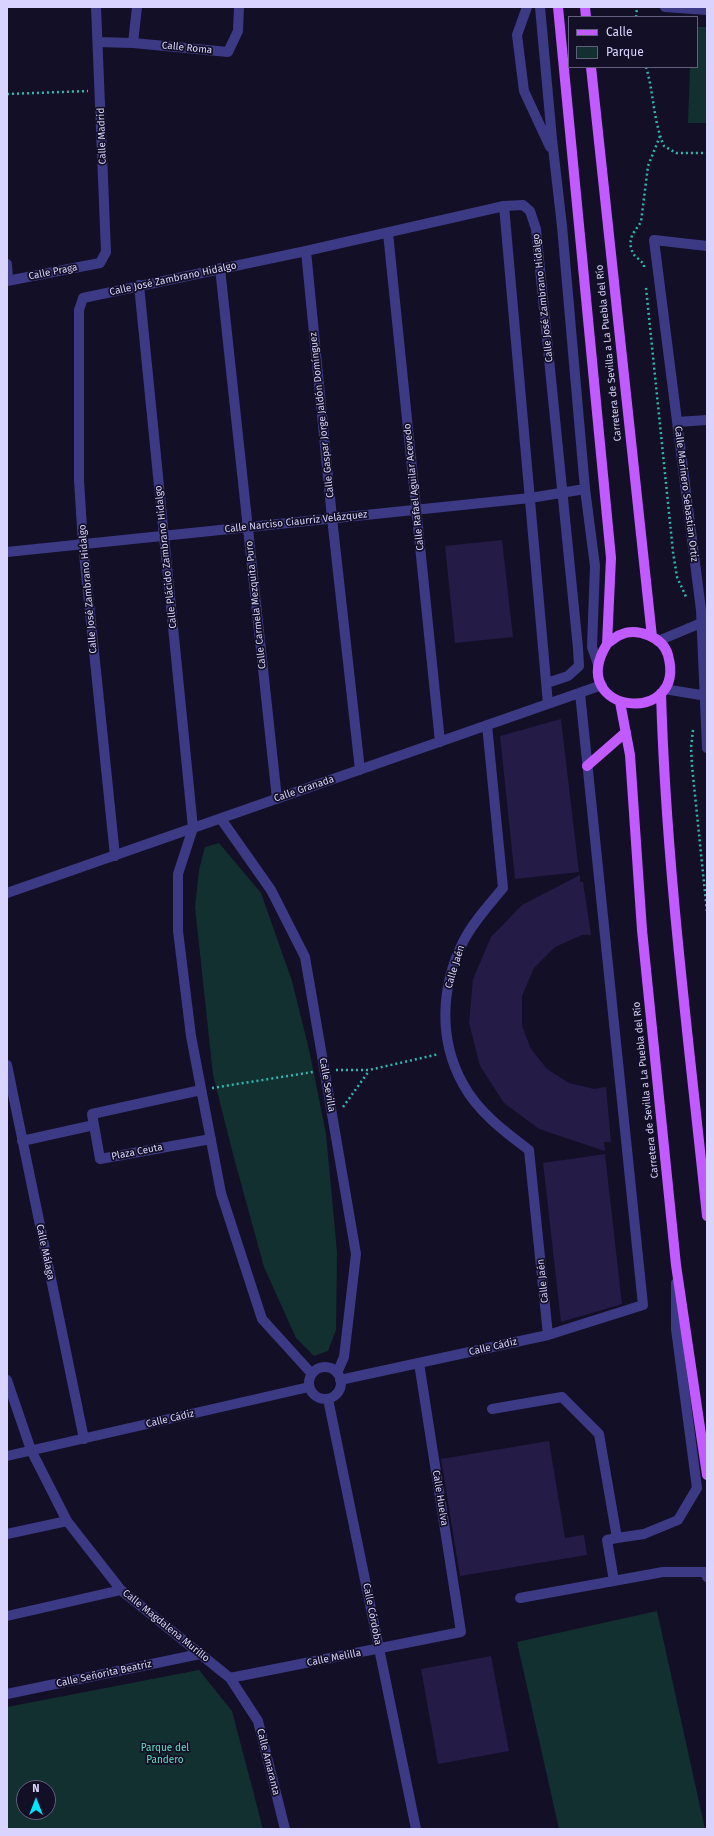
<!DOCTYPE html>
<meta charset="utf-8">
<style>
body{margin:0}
#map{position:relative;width:714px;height:1836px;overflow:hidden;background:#130f26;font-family:"Fira Sans",sans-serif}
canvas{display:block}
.frame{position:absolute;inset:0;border:8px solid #d9d4ff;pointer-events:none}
.legend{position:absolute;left:568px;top:16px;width:130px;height:52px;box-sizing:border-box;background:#130f26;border:1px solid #625e7d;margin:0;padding:5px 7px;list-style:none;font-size:12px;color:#d9d4ff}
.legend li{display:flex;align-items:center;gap:8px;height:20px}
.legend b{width:20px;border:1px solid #625e7d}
.north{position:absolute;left:16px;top:1780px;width:40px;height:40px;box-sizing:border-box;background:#130f26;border:1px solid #625e7d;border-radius:50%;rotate:0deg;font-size:11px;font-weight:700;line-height:16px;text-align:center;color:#d9d4ff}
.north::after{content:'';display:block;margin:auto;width:14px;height:18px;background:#00e5ff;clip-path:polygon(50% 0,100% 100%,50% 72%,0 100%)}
</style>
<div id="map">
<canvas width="714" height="1836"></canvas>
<div class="frame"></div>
<ul class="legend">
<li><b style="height:5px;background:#c25bff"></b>Calle</li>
<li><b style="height:11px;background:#12302f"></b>Parque</li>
</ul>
<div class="north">N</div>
</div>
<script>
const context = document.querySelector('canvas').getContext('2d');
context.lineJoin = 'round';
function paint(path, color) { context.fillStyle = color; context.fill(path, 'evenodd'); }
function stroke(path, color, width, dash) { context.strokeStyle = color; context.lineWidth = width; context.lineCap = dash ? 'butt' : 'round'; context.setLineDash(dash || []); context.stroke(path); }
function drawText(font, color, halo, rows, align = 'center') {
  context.font = font + ' "Fira Sans",sans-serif'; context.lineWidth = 3.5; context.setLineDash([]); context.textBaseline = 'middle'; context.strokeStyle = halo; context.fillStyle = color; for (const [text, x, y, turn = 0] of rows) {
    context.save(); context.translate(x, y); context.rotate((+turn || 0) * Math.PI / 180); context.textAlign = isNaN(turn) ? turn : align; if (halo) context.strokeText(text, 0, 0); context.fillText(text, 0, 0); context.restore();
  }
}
const green = new Path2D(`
 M697 27H707V123H688L690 67H697Z
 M219 843 261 893 292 981 310 1054 326 1134 337 1252 336 1330 328 1351 314 1356 296 1338 264 1267 233 1154 213 1075 195 907 199 870 205 847Z
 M657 1611 705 1829H559L517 1642Z
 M199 1670 232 1711 263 1829H7V1707ZM24 1788H48V1812H24Z`);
const building = new Path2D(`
 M502 540 513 637 455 643 445 546Z
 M561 719 579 872 515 879 500 736Z
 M580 875V882H583L591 935H582L555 947 534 968 522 996V1026L531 1049 547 1069 569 1083 594 1089 606 1087 611 1142H604L605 1151 539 1129 504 1103 480 1066 469 1023 473 979 491 937 522 905Z
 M605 1154 622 1304 561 1322 543 1163Z
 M549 1441 565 1538 584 1535 587 1555 460 1576 441 1459Z
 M491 1656 509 1751 438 1764 421 1669Z`);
const path = new Path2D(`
 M636 17 637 7
 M646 67C654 93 653 121 664 146L676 153H707
 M7 94 88 91
 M644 267V264L633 254 630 244 632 235 641 222 648 166 660 136
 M646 288 673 552 677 577 687 599
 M693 730 691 748 692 766 707 912
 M336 1070H369L439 1054
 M212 1088 313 1072
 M343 1107 369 1071`);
const minor = new Path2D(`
 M527 7 517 35 524 91 550 147
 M540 7 552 139 562 226 585 489 595 566 592 647 598 664
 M665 7 707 10
 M98 42 133 43 228 52 238 31 239 7
 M133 43 137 7
 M504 206 548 704
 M388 233 440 742
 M707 246 654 240 701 610 707 748
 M306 251 332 518 360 770
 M7 264 8 280
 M220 268 277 799
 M7 281 100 263 106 252 96 7
 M139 285 193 828 178 874V931L191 1036 221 1193 262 1319 312 1374
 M677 422 707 420
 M7 552 530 498 585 489
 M658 641 701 623
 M664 689 707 696
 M487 725 503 888C489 905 473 922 463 942 441 987 438 1039 463 1084 478 1112 505 1132 529 1150L548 1335
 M221 819 271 890 305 957 356 1254 344 1357 337 1373
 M115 856 83 544 79 480V310L83 298 306 251 504 206 523 205 530 211 536 229 578 648 579 666 568 676 547 683
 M7 893 602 685
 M7 1065 84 1439
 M201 1090 92 1114 100 1159 211 1139
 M22 1141 94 1125
 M309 1383a16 16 0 1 1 32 0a16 16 0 1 1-32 0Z
 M7 1380 31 1450 67 1521 121 1590 230 1678 258 1721 285 1829
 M340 1380 548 1335 643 1305 580 693
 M328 1399 416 1829
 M492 1409 562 1397 599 1434 617 1538 644 1534 678 1520 697 1488 676 1329V1283
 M7 1456 309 1387
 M7 1534 67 1521
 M614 1581 607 1540 617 1538
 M520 1598 663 1572H706L707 1577
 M7 1616 121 1590
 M230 1678 461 1632 419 1363
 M7 1694 200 1654`);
const major = new Path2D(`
 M558 7 611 558 607 644C564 714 688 728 668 655 663 637 637 627 620 635 615 637 611 641 607 644
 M585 7 586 17
 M591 67 652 637
 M661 693C666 868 689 1042 707 1216
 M620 702 630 755 642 930 676 1265 707 1475
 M587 766 626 732`);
const streetNames = [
 ["Calle Roma",187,48,6],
 ["Calle Madrid",102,136,-92],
 ["Calle Praga",53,272,-11],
 ["Calle José Zambrano Hidalgo",173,279,-12],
 ["Calle José Zambrano Hidalgo",543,298,-96],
 ["Carretera de Sevilla a La Puebla del Río",609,353,-96],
 ["Calle Gaspar Jorge Jaldón Domínguez",322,415,-96],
 ["Calle Rafael Aguilar Acevedo",414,487,-96],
 ["Calle Marinero Sebastian Ortiz",686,494,83],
 ["Calle Narciso Ciaurriz Velázquez",296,522,-6],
 ["Calle Plácido Zambrano Hidalgo",166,557,-96],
 ["Calle José Zambrano Hidalgo",88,589,-95],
 ["Calle Carmela Mezquita Puro",256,605,-96],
 ["Calle Granada",304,789,-19],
 ["Calle Jaén",455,967,-73],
 ["Calle Sevilla",327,1085,80],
 ["Carretera de Sevilla a La Puebla del Río",646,1090,-96],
 ["Plaza Ceuta",137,1152,-11],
 ["Calle Málaga",45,1252,78],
 ["Calle Jaén",543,1281,-96],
 ["Calle Cádiz",493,1347,-13],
 ["Calle Cádiz",170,1419,-13],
 ["Calle Huelva",440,1498,81],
 ["Calle Córdoba",372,1614,79],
 ["Calle Magdalena Murillo",166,1626,39],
 ["Calle Melilla",334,1658,-11],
 ["Calle Señorita Beatriz",104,1674,-12],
 ["Calle Amaranta",268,1762,76]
];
const parkNames = [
 ["Parque del",165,1748],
 ["Pandero",165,1760]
];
paint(green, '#12302f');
paint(building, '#241b47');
stroke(path, '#2fb8b0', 2.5, [2, 3]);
stroke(minor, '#3d3a85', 10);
stroke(major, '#c25bff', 10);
drawText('10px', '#d9d4ff', '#130f26', streetNames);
drawText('10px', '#5fe0c0', '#130f26', parkNames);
</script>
